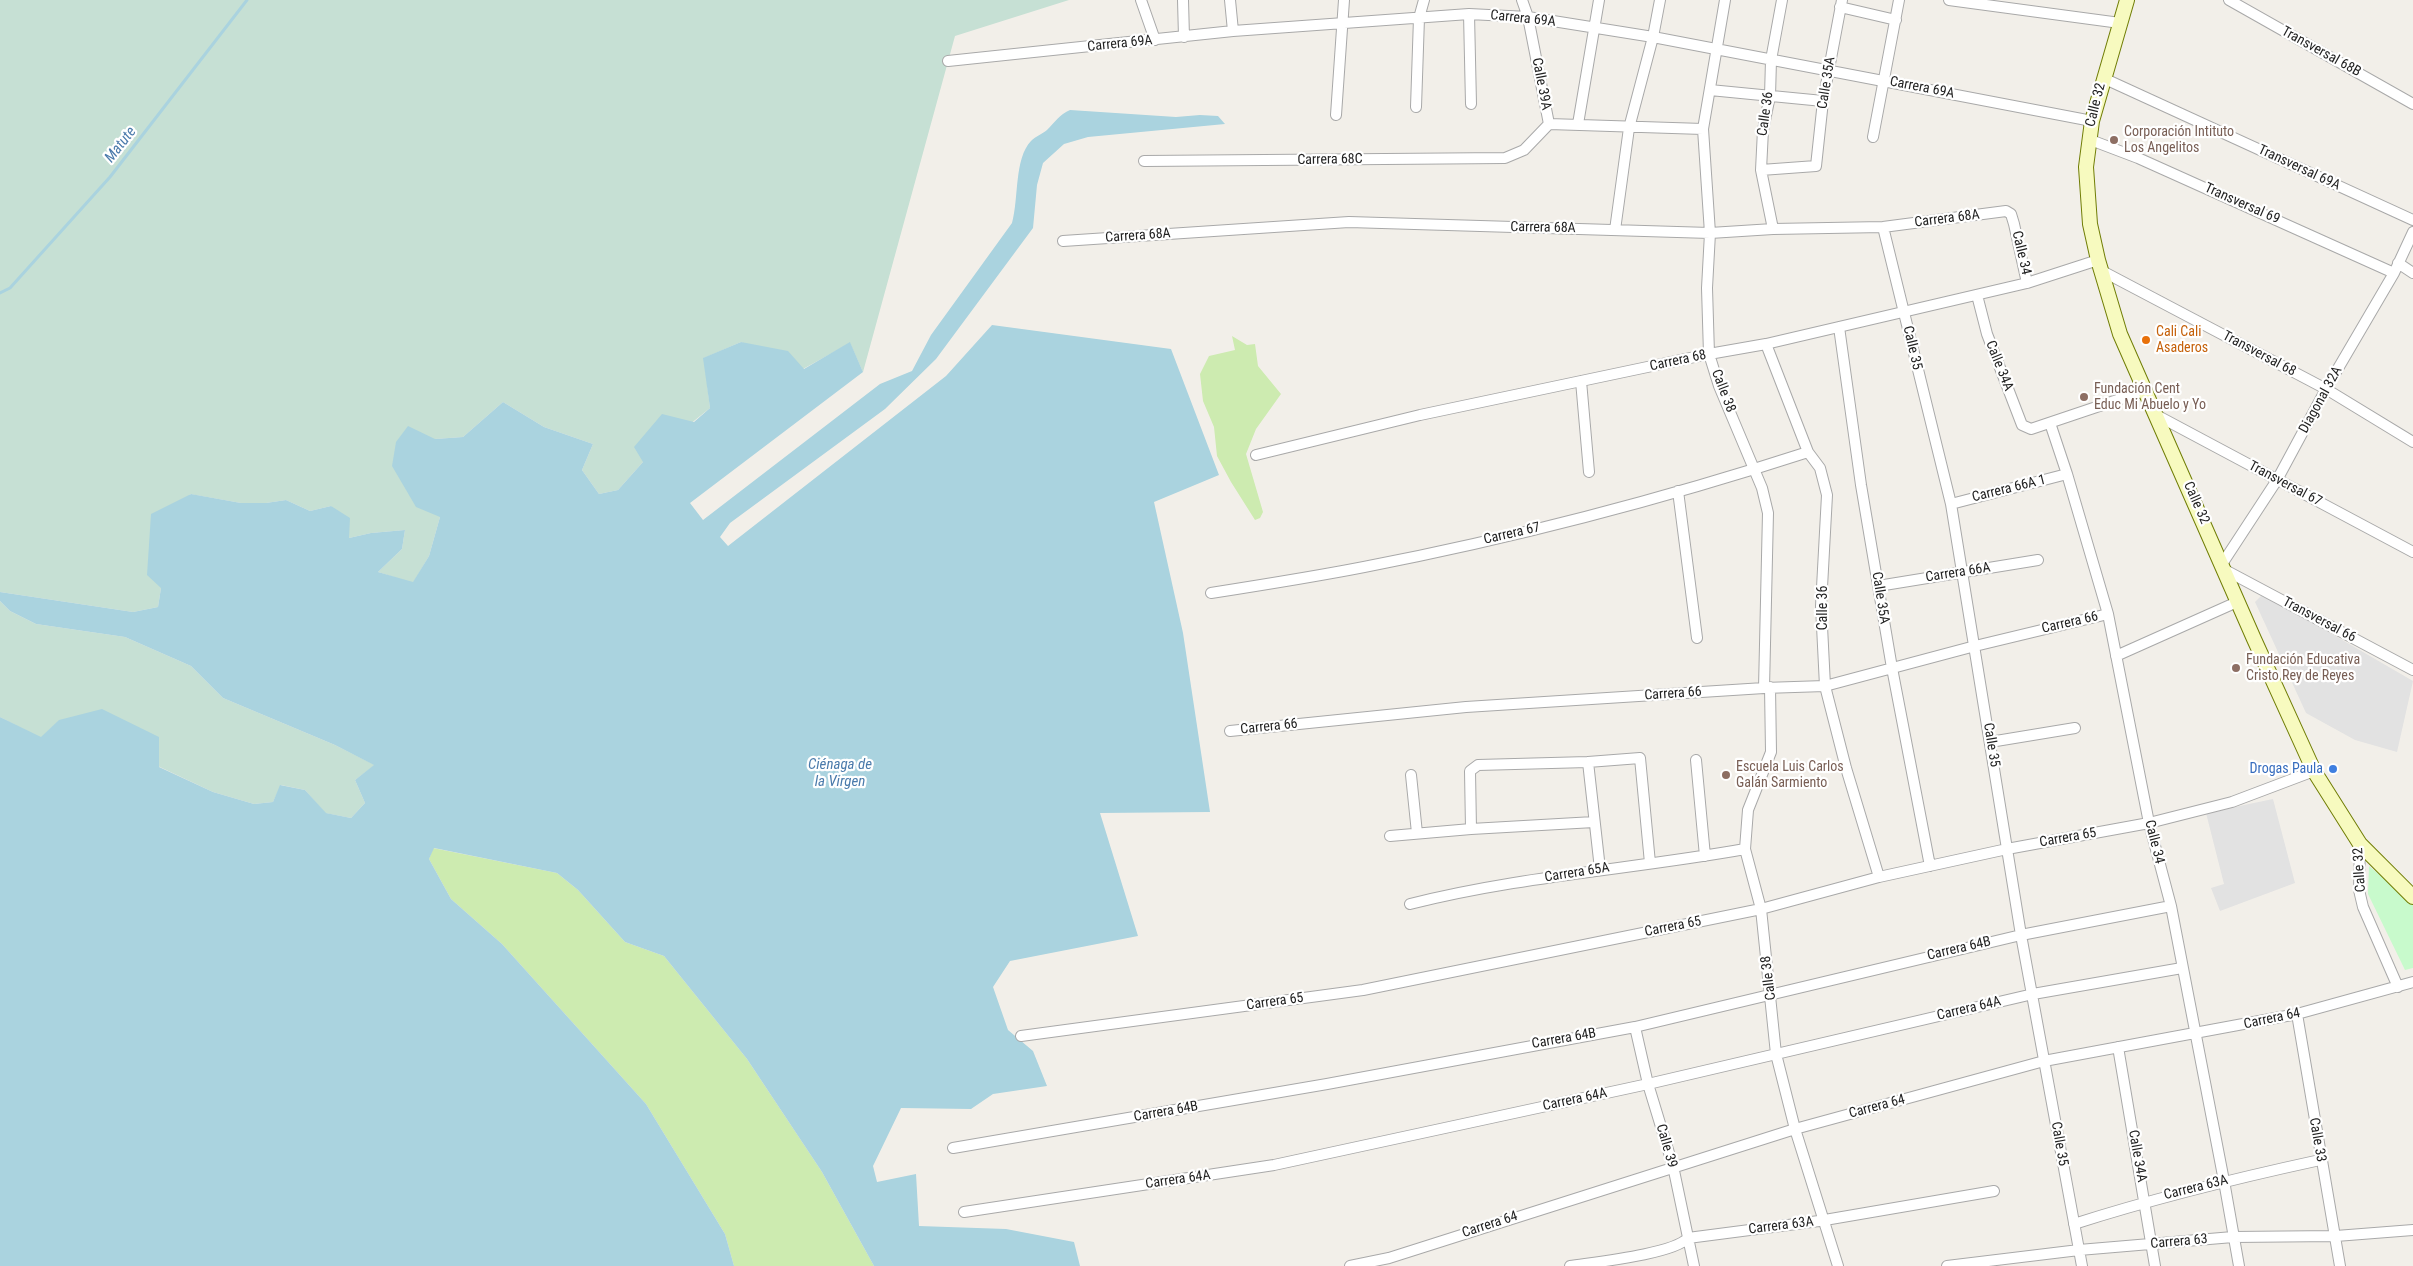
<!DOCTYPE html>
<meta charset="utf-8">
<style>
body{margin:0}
canvas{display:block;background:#f2efe9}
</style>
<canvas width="2413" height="1266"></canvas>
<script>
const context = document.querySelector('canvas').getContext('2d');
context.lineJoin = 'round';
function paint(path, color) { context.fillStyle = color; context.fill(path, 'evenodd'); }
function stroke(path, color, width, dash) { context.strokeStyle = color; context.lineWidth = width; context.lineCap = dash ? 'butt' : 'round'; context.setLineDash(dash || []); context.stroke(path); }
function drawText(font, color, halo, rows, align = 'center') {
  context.font = font + ' "Roboto Condensed",sans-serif'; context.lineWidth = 4.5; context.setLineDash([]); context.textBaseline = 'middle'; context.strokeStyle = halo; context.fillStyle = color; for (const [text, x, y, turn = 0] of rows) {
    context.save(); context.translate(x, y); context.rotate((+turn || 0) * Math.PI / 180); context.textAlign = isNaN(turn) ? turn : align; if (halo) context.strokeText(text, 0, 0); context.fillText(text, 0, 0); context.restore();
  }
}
const grass = new Path2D(`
 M1232 336 1247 345 1255 344 1258 366 1281 394 1256 429 1246 454 1263 512 1260 518 1255 520 1231 482 1217 456 1214 427 1203 401 1200 374 1209 356 1235 350Z
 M433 848 557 873 578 890 625 942 664 956 747 1059 822 1172 874 1266H734L725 1234 646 1104 502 944 451 899 429 859Z`);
const wetland = new Path2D(`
 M0 0H1069L955 36 863 372 850 343 803 369 741 342 704 358 710 408 643 462 618 490 599 494 582 470 593 444 544 427 503 402 463 437 435 439 440 517 429 556 413 583 378 572 402 549 405 530 371 533 349 538 331 506 310 511 286 500 266 503H241L190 494 161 588 158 607 133 612 0 592Z
 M0 601 10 611 36 624 125 637 191 666 223 698 335 745 375 765 355 780 365 803 351 818 325 813 305 790 281 785 273 802 254 804 213 792 60 720 41 738 0 717Z`);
const park = new Path2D(`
 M2369 866 2413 903V968L2405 970 2368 894Z`);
const parking = new Path2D(`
 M2263 594 2413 681 2397 752 2355 740 2306 713 2255 602Z
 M2273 799 2295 883 2220 911 2211 888 2224 884 2206 813Z`);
const water = new Path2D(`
 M1070 110 1176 117 1200 115 1218 116 1225 124 1088 137 1064 144 1043 163 1037 185 1033 228 936 359 885 409 730 523 720 537 728 546 946 376 992 325 1171 349 1219 475 1154 502 1183 633 1210 812 1100 813 1138 936 1010 961 993 987 1008 1030 1033 1051 1047 1086 993 1094 971 1109 901 1108 873 1166 877 1182 916 1174 919 1226 1006 1229 1074 1242 1080 1266H874L822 1172 747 1059 664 956 625 942 578 890 557 873 434 848 429 859 451 899 502 944 646 1104 725 1234 734 1266H0V717L41 737 59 720 102 709 159 737V767L213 792 254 804 273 802 280 785 305 790 326 813 351 818 365 803 355 780 374 765 335 745 223 698 191 666 125 637 36 624 10 611 0 601V592L133 612 158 607 161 588 147 575 151 514 191 494 241 503H266L286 500 310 511 331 506 350 518 349 538 371 533 405 530 402 549 378 572 413 582 429 556 440 517 416 507 392 466 396 442 408 426 435 439 463 437 503 402 544 427 593 444 582 470 599 494 618 490 643 462 634 447 662 414 694 422 710 408 703 358 741 342 788 351 804 369 850 342 863 372 690 503 703 520 880 384 912 371 931 335 1012 223C1019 198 1014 159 1031 141 1036 136 1042 134 1047 130 1055 122 1060 114 1070 110Z`);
const stream = new Path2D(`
 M0 293 10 288 110 177 247 0`);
const street = new Path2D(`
 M1141 0 1155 40
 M1183 0 1184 37
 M1230 0 1233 31
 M1725 0 1703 129 1710 233 1707 288 1709 354 1719 386 1762 488 1768 513 1764 688
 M1949 0 2120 23
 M2229 0 2413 104
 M1840 7 1896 20
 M1469 14 1471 104
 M948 61 1233 31 1469 14 1528 17 1653 37 2092 121
 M2103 78 2413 220
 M1710 90 1823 101
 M1416 107 1419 18 1424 0
 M1336 115 1344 0
 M1549 124 1703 129
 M1578 124 1599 0
 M1873 137 1899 0
 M2088 139 2138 158 2394 273
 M1144 161 1505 158 1524 150 1549 124 1528 17 1522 0
 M1761 170 1816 166 1823 101 1842 0
 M1883 227 1951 504 2021 935 2082 1266
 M1773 229 1761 170 1763 130 1770 96 1771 60 1782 0
 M1615 230 1629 128 1653 37 1660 0
 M1063 241 1349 222 1710 233 1773 229 1883 227 2006 211 2011 214 2014 224 2027 283
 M2398 263 2413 273
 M2102 271 2326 389 2413 442
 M1977 295 1987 334 2022 425 2031 429 2147 390
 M1839 327 1861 485 1892 668 1930 866
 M1766 344 1808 452 1820 468 1827 495 1821 606 1825 686 1846 768 1879 877
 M1581 381 1589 472
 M2158 416 2413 552
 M2050 423 2067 474 2108 614 2149 823 2171 906 2224 1181 2239 1266
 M1256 455 1420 415 1709 354 1766 344 2027 283 2098 260
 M1678 491 1697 638
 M1951 504 2067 474
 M2222 564 2277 480 2326 389 2394 273 2413 232
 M2225 570 2413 670
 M1878 586 2038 560
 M1211 593C1262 585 1313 577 1364 567 1514 538 1663 499 1808 452
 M2116 656 2237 602
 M1770 687 1771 752 1748 810 1745 849 1761 909 1776 1054 1795 1129 1838 1266
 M1230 731 1466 707 1764 688 1825 686 1975 646 2108 614
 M1990 742 2075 728
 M1696 760 1705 856
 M1588 762 1600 869
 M1411 775 1417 833
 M1471 829 1470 771 1478 765 1588 762 1640 758 1650 863
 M1390 836 1471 829 1594 822
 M2360 844 2359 890 2363 907 2398 987
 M1410 904C1520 876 1634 869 1745 849
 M2297 1014 2340 1266
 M1635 1027 1648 1084 1673 1166 1694 1266
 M1021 1036 1363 990 1761 909 1879 877 2007 849 2149 823 2232 802 2314 771
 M2118 1047 2155 1266
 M953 1148 1327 1084 1635 1027 2021 935 2171 906
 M964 1212 1274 1165 1648 1084 2033 994 2182 968
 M2074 1224C2155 1198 2237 1178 2320 1160
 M1350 1266 1389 1258 1795 1129 2044 1061 2297 1014 2413 982
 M1570 1266C1596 1262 1673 1254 1688 1238L1819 1221 1994 1191
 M1947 1266 2079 1250 2233 1237 2336 1236 2413 1230`);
const secondary = new Path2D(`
 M2127 0 2092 121 2086 167 2090 224 2098 260 2120 334 2254 639 2314 771 2360 844 2413 897`);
const markers = [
 [2114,140,5,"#8d6e63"],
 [2146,340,5,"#e8710a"],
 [2084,397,5,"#8d6e63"],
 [2236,668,5,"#8d6e63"],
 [2333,769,5,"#3f7fe0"],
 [1726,775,5,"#8d6e63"]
];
const streetNames = [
 ["Carrera 69A",1523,19,6],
 ["Carrera 69A",1120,44,-6],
 ["Transversal 68B",2321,52,29],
 ["Calle 35A",1827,83,-81],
 ["Calle 39A",1541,84,79],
 ["Carrera 69A",1922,88,11],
 ["Calle 32",2096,105,-76],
 ["Calle 36",1766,114,-82],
 ["Carrera 68C",1330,160,-1],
 ["Transversal 69A",2299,168,25],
 ["Transversal 69",2242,204,24],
 ["Carrera 68A",1947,219,-7],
 ["Carrera 68A",1543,228,1],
 ["Carrera 68A",1138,236,-4],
 ["Calle 34",2021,253,77],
 ["Calle 35",1912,348,77],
 ["Transversal 68",2259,354,28],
 ["Carrera 68",1678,361,-12],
 ["Calle 34A",1999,366,68],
 ["Calle 38",1723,391,69],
 ["Diagonal 32A",2321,400,-61],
 ["Transversal 67",2285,484,28],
 ["Carrera 66A 1",2009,489,-14],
 ["Calle 32",2196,503,66],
 ["Carrera 67",1512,534,-13],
 ["Carrera 66A",1958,573,-9],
 ["Calle 35A",1880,598,81],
 ["Calle 36",1823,608,-90],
 ["Transversal 66",2319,620,28],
 ["Carrera 66",2070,623,-13],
 ["Carrera 66",1673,694,-4],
 ["Carrera 66",1269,727,-6],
 ["Calle 35",1991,745,81],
 ["Carrera 65",2068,838,-10],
 ["Calle 34",2154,842,76],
 ["Calle 32",2360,870,-94],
 ["Carrera 65A",1577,873,-9],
 ["Carrera 65",1673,927,-11],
 ["Carrera 64B",1959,949,-13],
 ["Calle 38",1769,978,-97],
 ["Carrera 65",1275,1002,-8],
 ["Carrera 64A",1969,1009,-13],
 ["Carrera 64",2272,1019,-12],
 ["Carrera 64B",1564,1039,-10],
 ["Carrera 64A",1575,1100,-12],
 ["Carrera 64",1877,1107,-15],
 ["Carrera 64B",1166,1112,-10],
 ["Calle 33",2317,1140,80],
 ["Calle 35",2059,1144,80],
 ["Calle 39",1666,1146,74],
 ["Calle 34A",2137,1156,80],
 ["Carrera 64A",1178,1180,-8],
 ["Carrera 63A",2196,1188,-14],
 ["Carrera 64",1490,1225,-18],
 ["Carrera 63A",1781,1226,-7],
 ["Carrera 63",2179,1242,-5]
];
const educationNames = [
 ["Corporación Intituto",2124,132],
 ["Los Angelitos",2124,148],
 ["Fundación Cent",2094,389],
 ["Educ Mi Abuelo y Yo",2094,405],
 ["Fundación Educativa",2246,660],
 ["Cristo Rey de Reyes",2246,676],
 ["Escuela Luis Carlos",1736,767],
 ["Galán Sarmiento",1736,783]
];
const foodNames = [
 ["Cali Cali",2156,332],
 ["Asaderos",2156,348]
];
const shopNames = [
 ["Drogas Paula",2323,769]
];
const waterNames = [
 ["Matute",121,145,-52],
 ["Ciénaga de",840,765],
 ["la Virgen",840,782]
];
paint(grass, '#cdebb0');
paint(wetland, '#c6e0d4');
paint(park, '#c8facc');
paint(parking, '#e2e2e2');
paint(water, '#aad3df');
stroke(stream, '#aad3df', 3);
stroke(street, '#a9a9a9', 12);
stroke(secondary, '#707d05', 16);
stroke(street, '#fff', 10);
stroke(secondary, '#f7fabf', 14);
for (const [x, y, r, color] of markers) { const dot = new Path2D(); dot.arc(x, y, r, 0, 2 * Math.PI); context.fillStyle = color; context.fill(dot); stroke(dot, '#fff', 2); }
drawText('14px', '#222', '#fff', streetNames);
drawText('14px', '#785e54', '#fff', educationNames, 'left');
drawText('14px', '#c56008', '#fff', foodNames, 'left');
drawText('14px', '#366cbe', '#fff', shopNames, 'right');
drawText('italic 15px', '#4a7aab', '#fff', waterNames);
</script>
